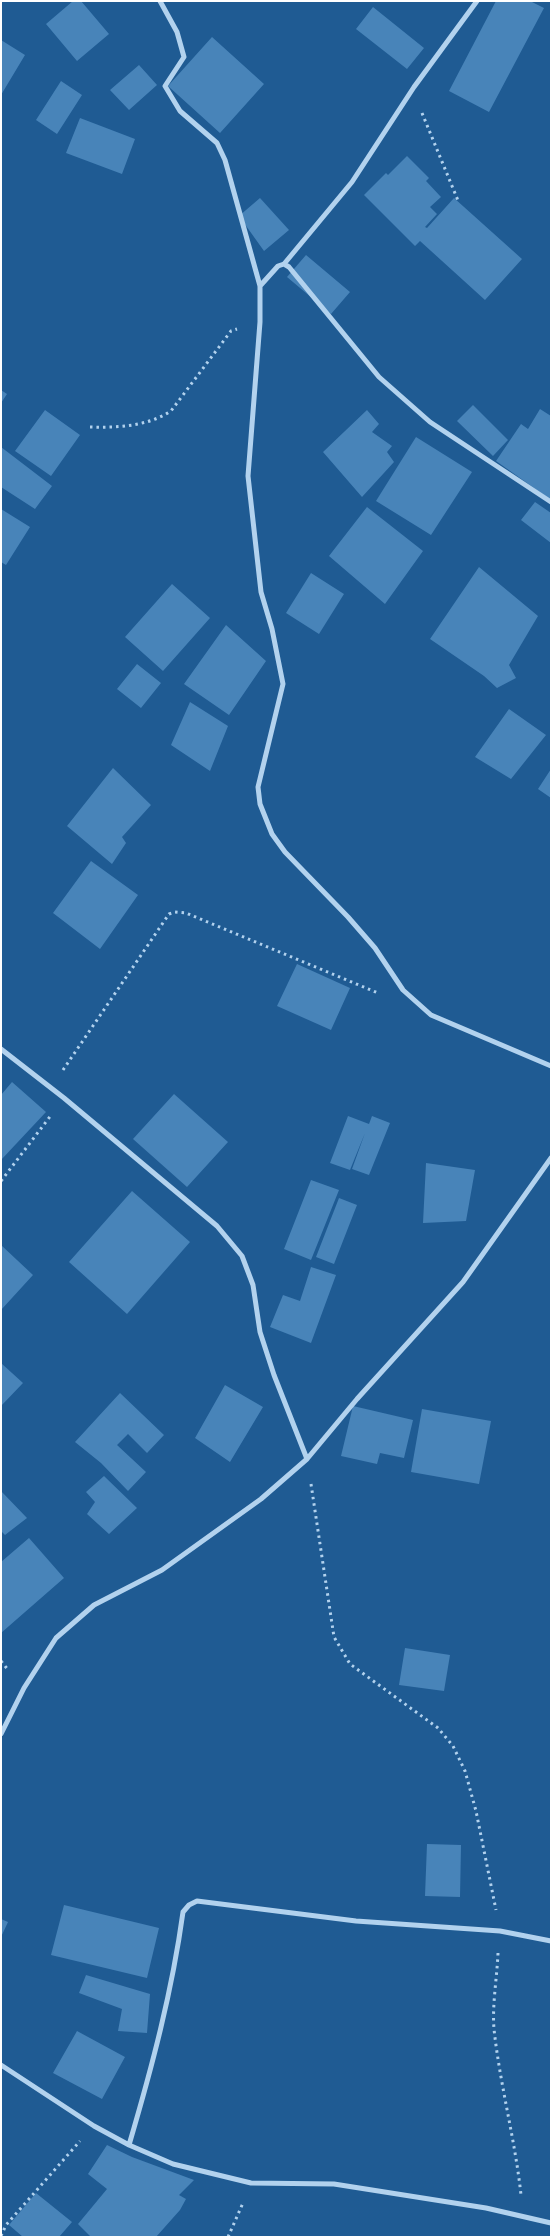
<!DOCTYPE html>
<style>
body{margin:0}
#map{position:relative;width:552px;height:2238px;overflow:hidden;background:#1f5b93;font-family:Poppins,sans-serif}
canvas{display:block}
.frame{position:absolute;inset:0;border:2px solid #fff;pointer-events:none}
</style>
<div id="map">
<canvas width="552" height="2238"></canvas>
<div class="frame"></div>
</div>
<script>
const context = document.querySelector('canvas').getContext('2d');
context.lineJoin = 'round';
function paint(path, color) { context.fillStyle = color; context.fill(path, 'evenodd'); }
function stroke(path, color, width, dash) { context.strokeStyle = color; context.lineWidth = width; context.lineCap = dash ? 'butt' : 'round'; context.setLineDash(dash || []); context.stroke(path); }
const building = new Path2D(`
 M73 1H81L109 34 77 61 46 24Z
 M496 1H530L544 8 489 112 449 91Z
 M373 7 424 48 407 69 356 29Z
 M212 37 264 84 220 133 168 86Z
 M1 40 25 55 1 95Z
 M139 65 157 85 129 110 110 90Z
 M61 81 82 95 57 134 36 120Z
 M80 118 135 139 122 174 66 153Z
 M407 156 429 178 426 181 441 197 430 207 437 214 425 227 427 228 454 198 522 259 485 300 420 241 415 246 364 195 386 173 388 175Z
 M260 198 289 230 264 251 239 216Z
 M306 255 350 292 331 314 287 277Z
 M1 390 7 394 1 403Z
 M473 405 508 440 493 456 457 421Z
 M540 409 551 416V500L496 461 521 424 528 429Z
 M45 410 80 435 51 476 15 451Z
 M367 410 379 424 372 432 392 446 387 452 394 462 362 497 323 452Z
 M416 437 472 472 431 535 376 501Z
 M1 447 52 486 35 509 1 487Z
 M535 502 551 513V543L521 520Z
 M367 507 423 551 385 604 329 556Z
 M1 509 30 527 6 565 1 562Z
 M479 567 538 616 509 665 516 678 497 688 484 676 430 639Z
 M311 573 344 594 319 634 286 613Z
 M172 584 210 618 163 671 125 637Z
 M226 625 266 661 229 715 184 684Z
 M137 664 161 683 141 708 117 689Z
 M190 702 228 726 210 771 171 745Z
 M509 709 546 735 511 779 475 757Z
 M113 768 151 805 122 837 126 843 112 864 67 826Z
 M551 769V798L538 789Z
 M91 861 138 895 100 949 53 913Z
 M297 964 350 988 331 1030 277 1006Z
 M12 1082 46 1112 1 1160V1095Z
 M174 1094 228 1142 187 1187 133 1139Z
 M348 1116 369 1124 372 1116 390 1123 369 1175 352 1169 365 1133 350 1170 330 1163Z
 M426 1163 475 1170 466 1221 423 1223Z
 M311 1180 339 1190 311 1260 284 1249Z
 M132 1191 190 1242 127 1314 69 1262Z
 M339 1198 357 1205 334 1264 316 1257Z
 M1 1245 33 1275 1 1310Z
 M311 1267 336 1275 311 1343 270 1327 283 1295 300 1301Z
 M1 1363 23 1383 1 1406Z
 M225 1385 263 1407 230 1462 195 1438Z
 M120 1393 164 1435 147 1453 128 1434 117 1445 146 1472 128 1491 101 1463 75 1442Z
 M353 1406 413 1420 404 1458 380 1453 377 1464 341 1456Z
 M422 1409 491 1421 479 1484 411 1472Z
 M104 1476 137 1508 109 1534 87 1514 95 1502 86 1492Z
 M1 1491 27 1518 5 1535 1 1531Z
 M29 1538 64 1578 1 1633V1562Z
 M405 1648 450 1655 444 1691 399 1685Z
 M427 1844 461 1845 460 1897 425 1896Z
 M64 1905 159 1928 147 1978 51 1955Z
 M1 1919 8 1922 1 1937Z
 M86 1975 150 1994 147 2033 118 2031 122 2009 79 1993Z
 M77 2031 125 2057 102 2099 53 2073Z
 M107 2145 132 2157 194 2180 179 2195 186 2199 180 2210 156 2237H91L78 2224 107 2189 88 2174Z
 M36 2193 72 2222 59 2237H23L9 2225Z`);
const path = new Path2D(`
 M422 113 459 203
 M90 427C118 428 148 426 171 411L231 331 237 329
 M63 1070 169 914 175 912 186 913 378 993
 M1 1181 52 1114
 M311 1484 334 1637 350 1664 438 1728 453 1746 465 1771 476 1811 496 1910
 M1 1661 9 1671
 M498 1953C497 1978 492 2005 494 2029 500 2085 515 2139 521 2195
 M1 2236 6 2225 80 2141
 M228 2237 243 2203`);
const street = new Path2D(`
 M160 1 177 32 184 57 165 86 180 111 217 143 225 160 260 286V322L248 476 261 592 272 629 283 684 258 787 260 804 272 834 285 852 348 917 375 948 403 990 431 1015 551 1066
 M284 264 352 182 414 87 477 1
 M260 286 278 266 284 264 289 267 379 377 430 422 551 502
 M1 1049 64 1098 217 1226 242 1256 253 1285 260 1332 274 1375 307 1459
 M1 1734 24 1688 56 1638 94 1605 162 1570 261 1499 307 1459 357 1399 463 1282 551 1158
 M1 2065 94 2126 129 2145 173 2164 251 2183 334 2184 486 2208 551 2223
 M129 2145C152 2067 172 1992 183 1912L189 1905 197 1901 356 1921 500 1931 551 1941`);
paint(building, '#4884b9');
stroke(path, '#b2d2ee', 3, [2.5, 4]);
stroke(street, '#b2d2ee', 5);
</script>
